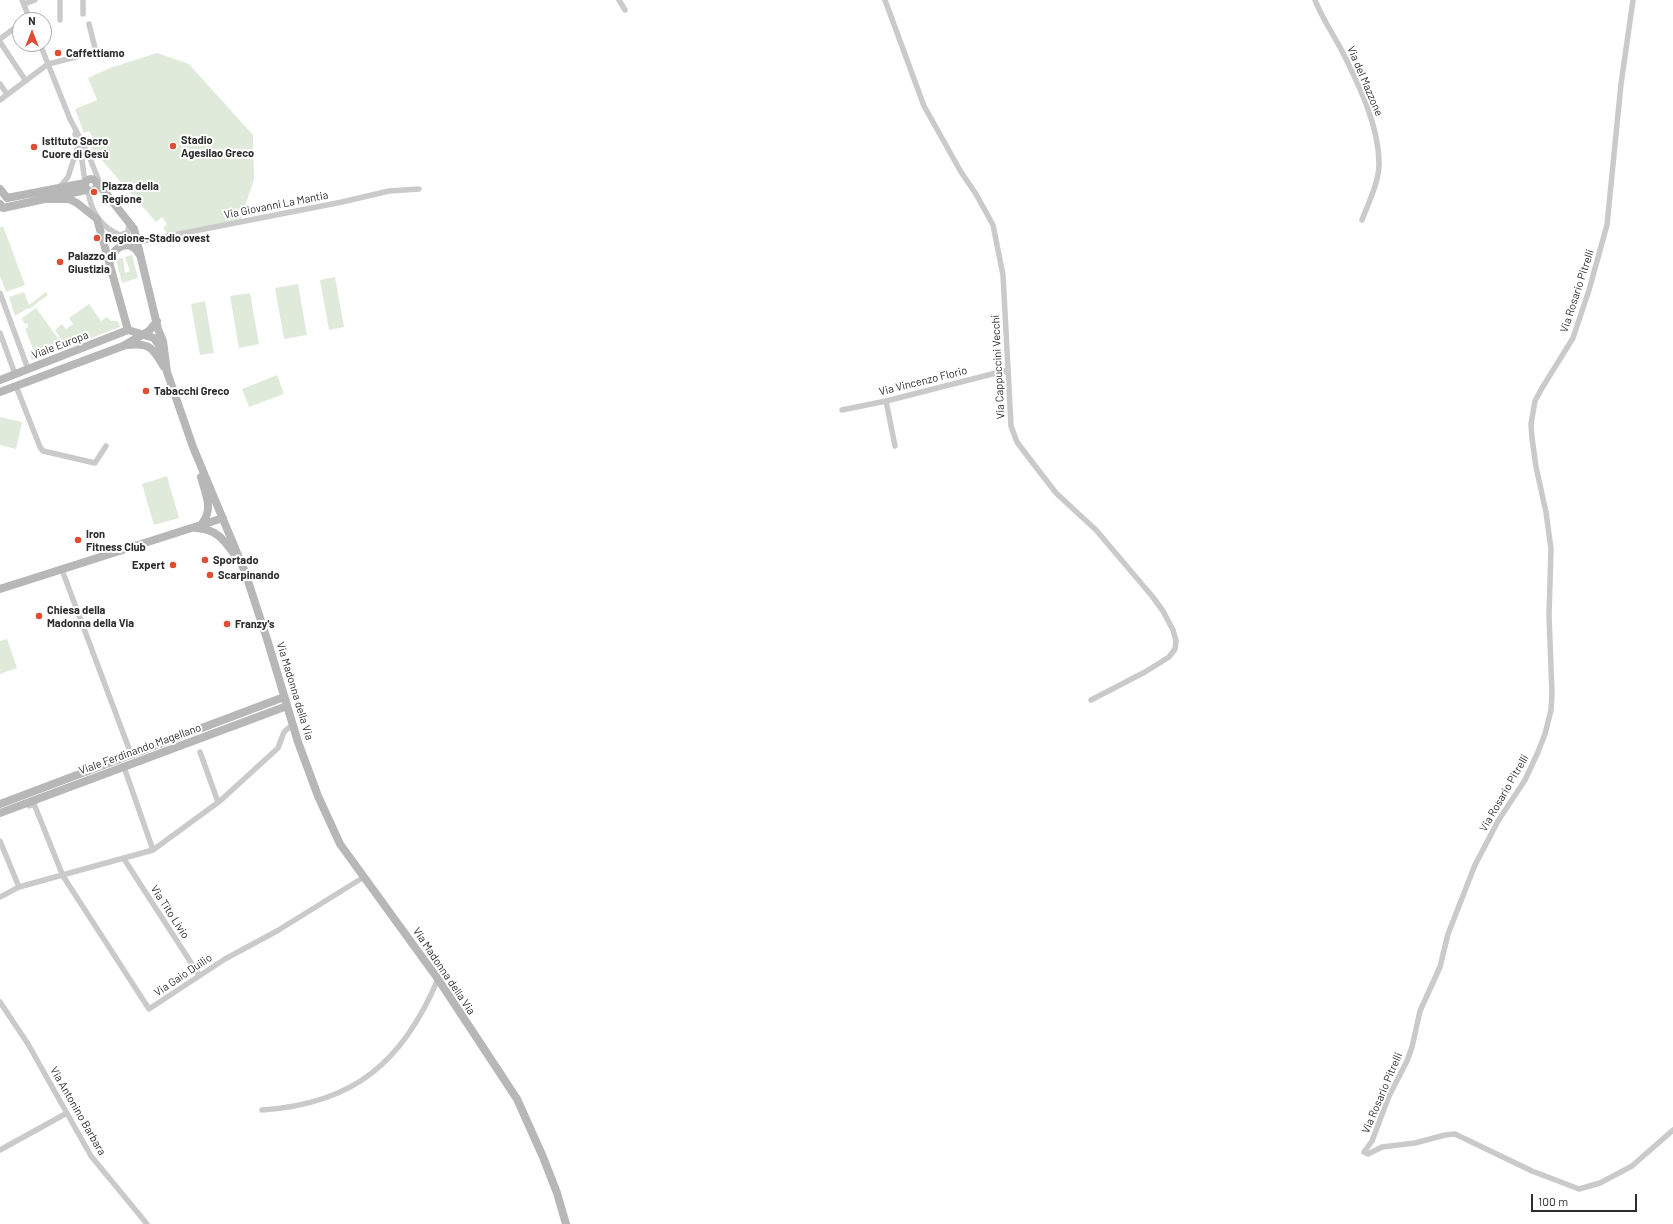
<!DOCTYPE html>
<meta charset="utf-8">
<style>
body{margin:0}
#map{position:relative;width:1673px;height:1224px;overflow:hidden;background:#fff;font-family:Barlow,sans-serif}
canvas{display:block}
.north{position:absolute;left:12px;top:12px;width:40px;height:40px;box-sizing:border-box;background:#fff;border:1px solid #ababab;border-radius:50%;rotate:0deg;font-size:11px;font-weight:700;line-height:16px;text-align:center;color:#2d2d2d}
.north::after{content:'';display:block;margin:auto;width:14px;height:18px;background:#df4d33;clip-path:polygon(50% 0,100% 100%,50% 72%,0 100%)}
.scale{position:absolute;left:1531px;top:1194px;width:106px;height:18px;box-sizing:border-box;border:2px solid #2d2d2d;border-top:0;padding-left:5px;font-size:12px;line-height:14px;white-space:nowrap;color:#2d2d2d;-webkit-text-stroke:3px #fff;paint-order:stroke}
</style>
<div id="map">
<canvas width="1673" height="1224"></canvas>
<div class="north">N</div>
<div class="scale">100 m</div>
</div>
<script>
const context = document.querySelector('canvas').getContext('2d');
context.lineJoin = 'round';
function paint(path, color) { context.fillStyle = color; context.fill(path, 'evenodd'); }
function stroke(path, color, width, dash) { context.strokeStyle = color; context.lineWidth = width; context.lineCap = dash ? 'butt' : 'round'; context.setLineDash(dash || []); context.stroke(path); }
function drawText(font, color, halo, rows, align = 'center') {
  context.font = font + ' Barlow,sans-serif'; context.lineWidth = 4; context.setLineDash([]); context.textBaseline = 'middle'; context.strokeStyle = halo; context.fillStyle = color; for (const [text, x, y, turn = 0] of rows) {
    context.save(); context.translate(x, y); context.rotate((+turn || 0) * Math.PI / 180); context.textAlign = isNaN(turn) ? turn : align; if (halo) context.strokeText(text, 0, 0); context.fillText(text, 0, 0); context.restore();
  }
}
const green = new Path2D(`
 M157 53 189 64 253 135 254 179 241 219 168 234 163 228 167 224 162 217 156 222 91 148 96 143 89 131 84 133 75 109 97 100 88 78 110 68Z
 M3 226 25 285 6 292 0 276V228Z
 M132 255 138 278 122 283 116 259 123 258 125 273 130 271 125 257Z
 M335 277 344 327 329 330 320 280Z
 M298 284 307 335 284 339 275 288Z
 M24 292 29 305 46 292 48 295 29 309 28 308 15 316 9 297Z
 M250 293 259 344 239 348 230 296Z
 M205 301 214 353 200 355 191 304Z
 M89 304 101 321 107 317 111 321H118L120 327 67 347 55 330 62 324 66 329 73 324 69 318Z
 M36 308 65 348 32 360 30 354 34 351 25 329 28 327V324L24 323 22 318Z
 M277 375 284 394 249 407 242 389Z
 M0 417 22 422 16 449 0 445Z
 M167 476 179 518 154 525 142 484Z
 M7 639 17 668 0 674V641Z`);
const street = new Path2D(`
 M22 0 30 20
 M60 0V20
 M83 0V14
 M619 0 625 10
 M885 0 924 106 961 172 976 194 993 225 1003 275 1011 426 1017 442 1029 458 1056 493 1096 530 1152 596 1163 611 1173 630 1176 641 1175 649 1169 657 1145 672 1091 700
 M1315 0C1322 18 1333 34 1342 51 1359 85 1379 126 1379 164 1379 182 1368 204 1362 220
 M1633 0 1621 84 1607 225 1589 290 1573 338 1542 388 1535 401 1531 424 1532 438 1536 467 1546 512 1551 549 1549 616 1552 693 1551 710 1545 734 1538 752 1525 780 1498 821 1475 865 1448 934 1440 967 1420 1011 1412 1047 1407 1061 1389 1096 1372 1141 1364 1152 1368 1154 1382 1147 1415 1143 1445 1135 1455 1134 1532 1171 1579 1189 1600 1183 1632 1166 1673 1130
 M24 4 35 0
 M0 39 20 24
 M0 42 26 81
 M40 44 70 119 87 151 101 186
 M0 84 7 94
 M0 100 48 64 96 52 89 24
 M75 134 81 153 85 182
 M59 188 68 177 78 146
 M88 191C91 212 100 227 120 235L128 232 129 223
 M138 242 342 202 389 191 419 189
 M0 293 28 369
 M0 333 15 374
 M16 386 40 447 43 451 95 463 106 446
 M886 401 895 446
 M842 410 886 401 1008 370
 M62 570 131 754
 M200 752 218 802
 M124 767 153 850
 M29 806 34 804 63 876 149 1009 225 959 277 931 364 877
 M0 841 19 887
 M124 859 199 975
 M0 897 19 887 153 850 220 801 278 748 284 732 292 725
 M0 1002 28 1044 91 1156 147 1224
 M262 1110C354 1104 403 1062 438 979
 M0 1150 67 1113`);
const secondary = new Path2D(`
 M85 185a6 6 0 1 1 12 0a6 6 0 1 1-12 0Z
 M95 181 101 187 134 229 158 329 163 341 167 372 193 447 245 572 267 639 298 742 318 796 340 844 438 979 517 1099 543 1157 557 1193 566 1224
 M0 189 7 198 85 183
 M47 199H69L77 203 97 219 128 330
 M0 204 3 208 86 190
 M110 262C112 246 131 238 139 254
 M128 330 154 338 162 350
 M127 345C151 342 153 349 164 367
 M0 380 128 330
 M0 392 123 346 149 331 157 321
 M201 525C214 509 206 496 201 477
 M196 528C217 529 224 540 235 555
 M0 589 223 518
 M0 804 284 697
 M0 813 287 706`);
const markers = [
 [58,53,4,"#df4d33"],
 [173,146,4,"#df4d33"],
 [34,147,4,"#df4d33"],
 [94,192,4,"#df4d33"],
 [97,238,4,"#df4d33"],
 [60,262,4,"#df4d33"],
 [146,391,4,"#df4d33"],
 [78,540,4,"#df4d33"],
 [205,560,4,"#df4d33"],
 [173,565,4,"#df4d33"],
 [210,575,4,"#df4d33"],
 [39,616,4,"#df4d33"],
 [227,624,4,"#df4d33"]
];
const poiNames = [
 ["Caffettiamo",66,53],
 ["Stadio",181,140],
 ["Agesilao Greco",181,153],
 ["Istituto Sacro",42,141],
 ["Cuore di Gesù",42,154],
 ["Piazza della",102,186],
 ["Regione",102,199],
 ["Regione-Stadio ovest",105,238],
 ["Palazzo di",68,256],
 ["Giustizia",68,269],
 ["Tabacchi Greco",154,391],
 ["Iron",86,534],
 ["Fitness Club",86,547],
 ["Sportado",213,560],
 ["Expert",165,565,"right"],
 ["Scarpinando",218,575],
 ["Chiesa della",47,610],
 ["Madonna della Via",47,623],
 ["Franzy's",235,624]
];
const streetNames = [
 ["Via del Mazzone",1365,81,67],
 ["Via Giovanni La Mantia",276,205,-11],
 ["Via Rosario Pitrelli",1577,291,-72],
 ["Viale Europa",60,345,-21],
 ["Via Cappuccini Vecchi",998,367,-93],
 ["Via Vincenzo Florio",923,381,-14],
 ["Via Madonna della Via",295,691,73],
 ["Viale Ferdinando Magellano",140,749,-20],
 ["Via Rosario Pitrelli",1504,793,-60],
 ["Via Tito Livio",170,912,57],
 ["Via Madonna della Via",444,971,56],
 ["Via Gaio Duilio",183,975,-34],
 ["Via Rosario Pitrelli",1382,1093,-67],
 ["Via Antonino Barbara",78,1111,60]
];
paint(green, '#dfeada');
stroke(street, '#cacaca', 5.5);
stroke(secondary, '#b7b7b7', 8);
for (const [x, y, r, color] of markers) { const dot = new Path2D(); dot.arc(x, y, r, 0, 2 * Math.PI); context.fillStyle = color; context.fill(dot); stroke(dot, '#fff', 1.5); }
drawText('bold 11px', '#2d2d2d', '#fff', poiNames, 'left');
drawText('11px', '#2d2d2d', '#fff', streetNames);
</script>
